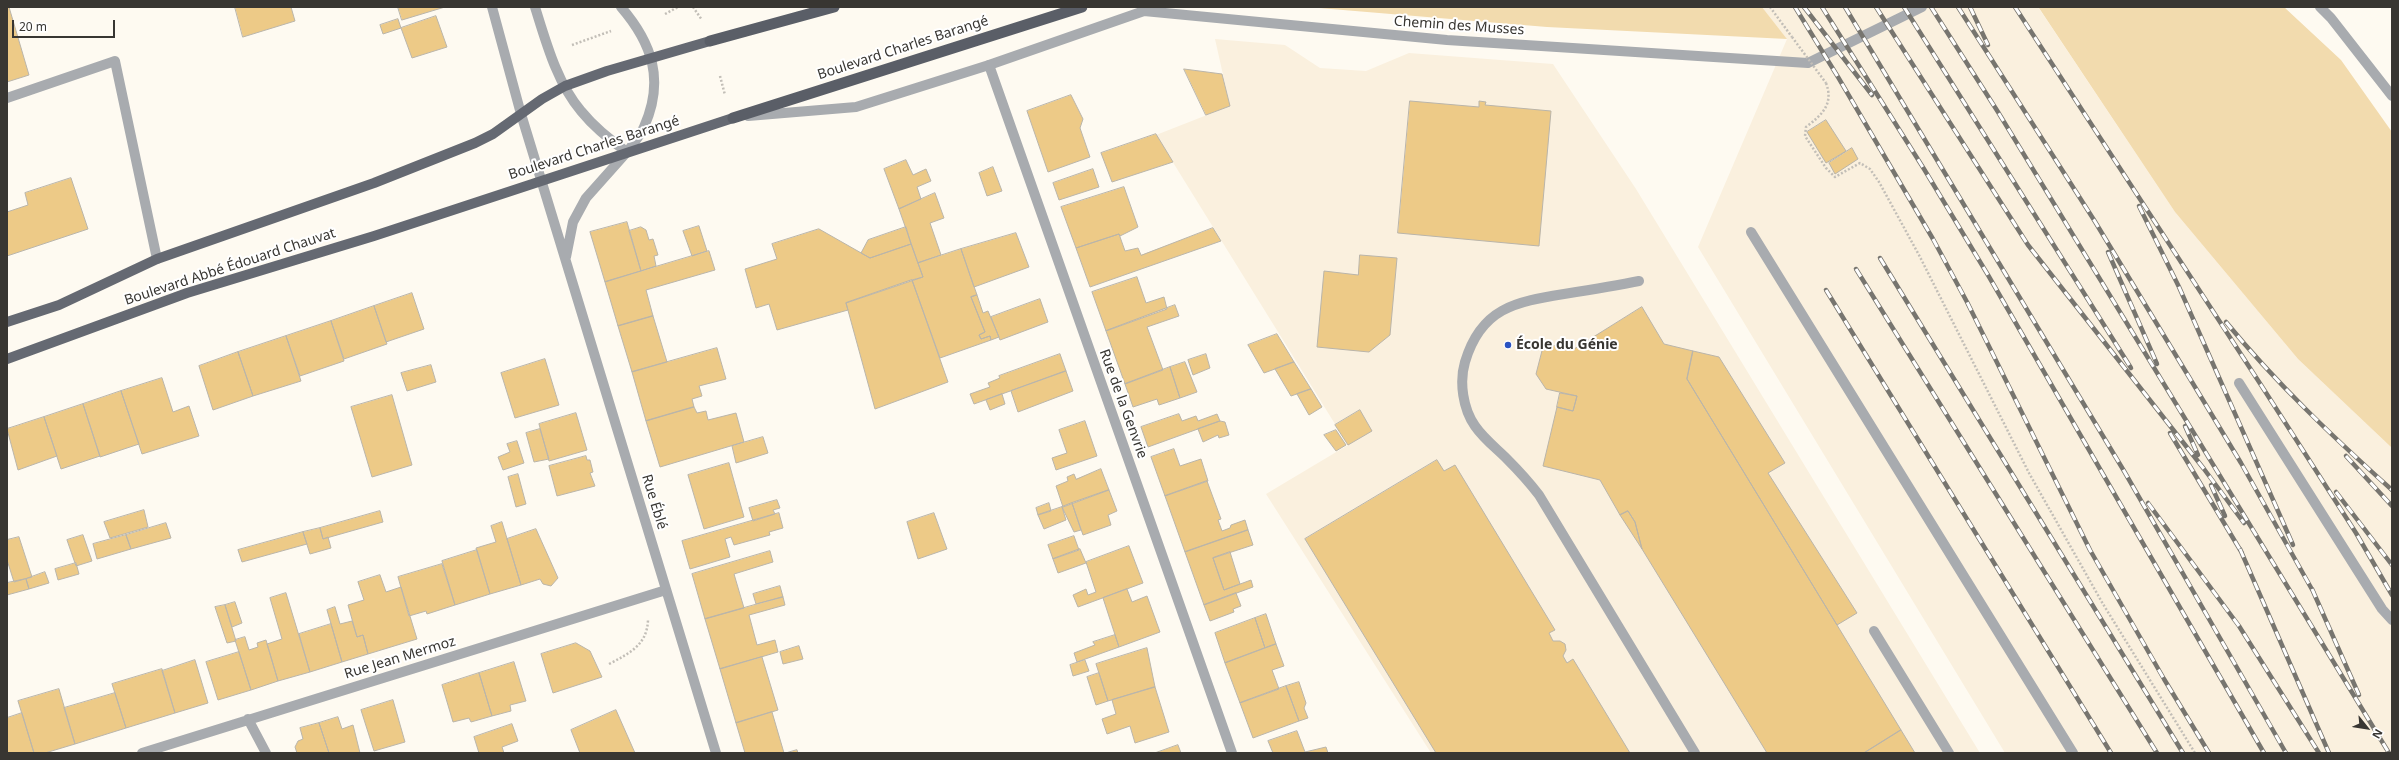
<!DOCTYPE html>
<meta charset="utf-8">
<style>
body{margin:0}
#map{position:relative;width:2399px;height:760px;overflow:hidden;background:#fefaf1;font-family:"Noto Sans",sans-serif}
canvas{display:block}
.frame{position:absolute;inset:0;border:8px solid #383632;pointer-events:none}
.north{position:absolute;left:2347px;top:708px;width:40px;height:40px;-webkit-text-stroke:3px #fff;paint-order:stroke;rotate:120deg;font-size:11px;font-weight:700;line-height:16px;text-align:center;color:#383632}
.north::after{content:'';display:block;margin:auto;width:14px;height:18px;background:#383632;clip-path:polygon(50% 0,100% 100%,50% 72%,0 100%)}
.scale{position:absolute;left:12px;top:20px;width:103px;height:18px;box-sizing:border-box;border:2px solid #383632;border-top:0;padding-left:5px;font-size:12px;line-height:14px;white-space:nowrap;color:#383632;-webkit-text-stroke:3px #fff;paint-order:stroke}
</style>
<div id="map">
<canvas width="2399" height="760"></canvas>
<div class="frame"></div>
<div class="north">N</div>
<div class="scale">20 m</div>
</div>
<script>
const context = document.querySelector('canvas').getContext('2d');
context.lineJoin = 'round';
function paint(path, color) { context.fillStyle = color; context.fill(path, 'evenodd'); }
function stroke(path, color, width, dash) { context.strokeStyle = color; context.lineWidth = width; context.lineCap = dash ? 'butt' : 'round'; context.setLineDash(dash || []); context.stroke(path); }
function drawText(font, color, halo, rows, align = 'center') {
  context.font = font + ' "Noto Sans",sans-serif'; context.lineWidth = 4; context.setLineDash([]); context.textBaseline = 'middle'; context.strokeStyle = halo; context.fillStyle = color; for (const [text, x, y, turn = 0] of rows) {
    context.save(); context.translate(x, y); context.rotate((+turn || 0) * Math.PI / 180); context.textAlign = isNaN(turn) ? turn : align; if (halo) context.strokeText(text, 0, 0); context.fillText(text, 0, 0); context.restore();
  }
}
const built = new Path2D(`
 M1762 7H2038L2175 212 2298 359 2392 448V753H2005L1698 247 1787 39Z
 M1215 39 1285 45 1320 68 1366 71 1409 53 1553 64 1636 189 1980 753H1431L1266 494 1348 445 1156 135 1230 106Z`);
const green = new Path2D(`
 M1307 7H1762L1787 39 1547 27Z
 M2042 7H2284L2341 60 2392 132V448L2298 359 2175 212 2039 8Z`);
const building = new Path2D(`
 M7 7H9L29 75 7 82Z
 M235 7H291L295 21 243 37Z
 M398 7H445L402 20Z
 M436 16 447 47 412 58 401 28Z
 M398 19 401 28 383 34 380 25Z
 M1184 69 1222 74 1230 106 1206 115Z
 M1071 95 1083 119 1080 128 1090 157 1048 172 1027 111Z
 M1410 101 1479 107V101L1486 102 1485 105 1551 111 1539 246 1398 233Z
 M1826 120 1846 151 1826 163 1807 132Z
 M1156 134 1173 162 1112 182 1101 153Z
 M1852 148 1858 159 1835 174 1829 163Z
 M906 160 913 175 926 169 931 181 917 187 921 199 899 209 884 169Z
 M993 167 1002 191 987 196 979 173Z
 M1093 169 1099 187 1059 200 1053 183Z
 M71 178 88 229 7 256V212L28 205 25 193Z
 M1124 187 1138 227 1120 236 1119 234 1076 248 1061 207Z
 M935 193 944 218 930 223 941 255 918 263 899 209Z
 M627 222 641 271 605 282 590 232Z
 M699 226 707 251 692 256 683 231Z
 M641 227 646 230 649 240 653 239 658 255 654 256 656 266 641 271 629 231Z
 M906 227 911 244 870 258 861 253 868 240Z
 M1213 228 1221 241 1090 287 1076 248 1119 234 1125 251 1138 248 1141 255Z
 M819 229 870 258 911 244 923 277 846 303 848 310 777 330 769 304 756 308 745 269 777 259 772 244Z
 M1016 233 1029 267 974 287 961 249Z
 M961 249 977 295 971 297 985 332 979 335 981 339 990 336 991 340 940 358 912 280 923 277 918 263Z
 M709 251 715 270 646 290 653 316 618 326 605 282Z
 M1360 255 1397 258 1390 335 1369 352 1317 347 1324 271 1358 275Z
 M1137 277 1146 303 1164 297 1167 309 1106 331 1092 292Z
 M912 280 948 382 875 409 846 303Z
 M412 293 424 329 386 342 374 306Z
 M977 295 983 313 988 311 999 337 991 340 990 336 981 339 979 335 985 332 971 297Z
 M1040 299 1048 322 1000 340 991 317Z
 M1175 305 1179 316 1147 327 1163 370 1125 384 1106 331Z
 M374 306 387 344 344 359 331 321Z
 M1642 307 1664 344 1693 351 1687 379 1901 730 1864 753H1767L1642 549 1635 522 1628 511 1620 515 1600 480 1543 466 1557 407 1573 411 1577 396 1546 389 1536 374 1544 343 1572 350Z
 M653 316 667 362 632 372 618 326Z
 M331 321 344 361 300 376 286 336Z
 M1277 334 1294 362 1264 373 1248 345Z
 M286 336 301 381 253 396 238 352Z
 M717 348 726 379 699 386 702 396 692 399 694 407 646 421 632 372Z
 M1693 351 1719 357 1785 463 1768 473 1857 613 1837 625 1687 379Z
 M238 352 253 396 213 410 199 366Z
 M1060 354 1066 371 974 404 970 394 990 387 988 383 1000 378 999 376Z
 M1206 354 1210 368 1193 375 1188 360Z
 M545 359 559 405 515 418 501 373Z
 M1185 362 1197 392 1180 398 1170 367Z
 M1294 362 1311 389 1291 396 1275 369Z
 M431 365 436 382 407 391 401 373Z
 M1170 367 1180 398 1159 405 1157 399 1133 407 1125 384Z
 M1066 371 1073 391 1018 412 1011 391Z
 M162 378 173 412 189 406 199 436 142 454 121 391Z
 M1311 389 1322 407 1309 415 1297 394Z
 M121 391 139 444 100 457 83 404Z
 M1560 393 1577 396 1573 411 1557 407Z
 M1002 394 1005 404 990 410 986 400Z
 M392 395 412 465 372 477 351 407Z
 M83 404 100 456 61 469 44 417Z
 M694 407 697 413 706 411 708 420 736 413 744 442 660 467 646 421Z
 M1360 410 1372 431 1348 445 1335 425Z
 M576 413 587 450 549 461 539 424Z
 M1179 414 1182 421 1196 416 1198 421 1217 414 1220 421 1148 447 1141 427Z
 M44 417 57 456 18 470 7 429Z
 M1085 421 1097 456 1056 470 1052 458 1067 453 1059 430Z
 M1220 421 1225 422 1229 435 1219 438 1218 435 1203 442 1198 429Z
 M540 429 549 459 534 462 526 433Z
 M1336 430 1346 445 1336 451 1324 435Z
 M763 437 768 453 736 463 732 446Z
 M517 441 524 463 503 470 498 457 510 452 507 444Z
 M1174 449 1180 466 1201 459 1208 481 1165 496 1151 457Z
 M586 456 587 460H590L593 472 590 473 595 486 557 496 549 466Z
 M1437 460 1444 471 1455 465 1555 630 1549 633 1553 641H1560L1565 644 1566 650 1563 656 1567 663 1573 659 1630 753H1436L1305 539Z
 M729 463 744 517 704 529 688 475Z
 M1101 469 1109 490 1063 507 1056 486 1068 481 1067 477 1074 474 1076 479Z
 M518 474 526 504 516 507 508 477Z
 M1207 481 1221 519 1218 520 1222 531 1230 528 1231 525 1245 520 1248 530 1185 552 1165 496Z
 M1109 490 1117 511 1108 515 1111 525 1083 535 1072 503Z
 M777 500 780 508 773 510 775 514 753 521 749 508Z
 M1049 503 1051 511 1038 515 1036 508Z
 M1072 503 1081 530 1074 532 1062 507Z
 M1062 507 1066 520 1044 529 1038 515Z
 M144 510 148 527 110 538 104 522Z
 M380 511 383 522 323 539 320 528Z
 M1628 511 1635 522 1642 549 1620 515Z
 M779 513 783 528 769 532 770 535 734 545 731 537 725 539 730 557 690 569 682 541Z
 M934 513 947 549 918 559 907 522Z
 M502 522 521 585 490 594 476 548 496 542 491 526Z
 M166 523 171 538 131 549 126 535Z
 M320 528 323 539 328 537 331 548 310 554 303 532Z
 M536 529 558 578 551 586 543 584 540 579 521 585 507 539Z
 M1248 530 1253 545 1213 558 1224 590 1251 580 1253 587 1204 605 1185 552Z
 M303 532 307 544 242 562 238 550Z
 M83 535 92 561 76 566 67 540Z
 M126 535 131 549 97 559 93 544Z
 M1074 536 1079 550 1053 559 1048 545Z
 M19 537 32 577 14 582 7 560V540Z
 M1129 546 1143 583 1078 607 1073 595 1086 589 1088 595 1096 592 1086 562Z
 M1080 549 1086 563 1058 573 1053 559Z
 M477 550 490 594 455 605 442 561Z
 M770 551 773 562 734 574 744 608 705 619 692 574Z
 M1230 552 1240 584 1224 590 1213 558Z
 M76 563 79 574 58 580 55 569Z
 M442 564 455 605 427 614 426 611 409 616 398 577Z
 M45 572 49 583 29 589 26 579Z
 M380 575 386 592 401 587 417 639 368 654 363 635 357 637 348 605 364 600 358 582Z
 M26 579 29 589 7 595V583Z
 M780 586 783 597 756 604 753 594Z
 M1127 589 1132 602 1147 596 1160 632 1119 647 1103 598Z
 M286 593 310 672 278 681 267 644 282 639 270 598Z
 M1236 593 1241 606 1233 609 1234 612 1210 621 1204 605Z
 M783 597 785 605 749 615 757 645 775 640 778 652 720 669 705 619Z
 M235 602 242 623 232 627 225 605Z
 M225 605 236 641 227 643 215 607Z
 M335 607 340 624 352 621 357 637 363 635 368 654 342 662 327 610Z
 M1266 614 1276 644 1265 648 1255 618Z
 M1255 618 1265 648 1225 663 1215 633Z
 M331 624 342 662 310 672 299 634Z
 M1115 635 1119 647 1077 662 1074 653 1095 645 1093 642Z
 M245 637 249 650 258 647 257 643 266 640 278 681 251 690 235 640Z
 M576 643 590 651 602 677 553 693 541 654Z
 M1276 644 1284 666 1272 670 1279 689 1240 703 1225 663Z
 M799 646 803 659 783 664 780 652Z
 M1147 648 1155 687 1108 701 1096 664Z
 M239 652 251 690 218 700 206 662Z
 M762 657 778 710 736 723 720 669Z
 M195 660 208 703 175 713 162 671Z
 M1085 660 1089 671 1073 676 1070 665Z
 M514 662 526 701 510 705 511 711 492 716 479 673Z
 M162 669 175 713 126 728 112 684Z
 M479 673 492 716 471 722 469 718 453 722 442 685Z
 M1099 673 1108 701 1096 705 1087 677Z
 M1299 682 1306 703 1304 708 1308 718 1299 721 1286 686Z
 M1286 686 1299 721 1253 738 1240 703Z
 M1155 687 1169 732 1135 743 1130 726 1107 734 1102 719 1116 714 1112 700Z
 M59 689 75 744 45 753H34L18 701Z
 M115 693 126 728 75 744 64 708Z
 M393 700 405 742 374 751 361 710Z
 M616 710 635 753H580L571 730Z
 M772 712 784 753H745L736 723Z
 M22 713 34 753H7V718Z
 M338 717 342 729 353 725 360 753H329L319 723Z
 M319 723 329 753H297L295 747 298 741 303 739 300 728Z
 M512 724 518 741 502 747 504 753H479L474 737Z
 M1901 730 1915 753H1864Z
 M1297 731 1305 752 1326 747 1328 753H1273L1268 741Z
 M1178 745 1181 753H1155Z
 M797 750 798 753H786Z`);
const path = new Path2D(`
 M693 7 702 20
 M1770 7 1792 37
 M665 14 678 7
 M572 45 611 31
 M720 76 725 95
 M1826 83C1834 104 1822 115 1806 127L1805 136 1826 168 1835 177 1860 163 1870 169 1879 182 1919 255 2029 473 2103 604 2195 753
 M609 664C630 653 647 645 648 620`);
const service = new Path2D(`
 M7 98 115 61 157 259
 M1751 232 2073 753
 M1639 281C1614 286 1589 290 1564 294 1515 302 1481 308 1465 362 1459 382 1463 409 1475 426 1484 439 1496 448 1507 459 1518 470 1529 482 1539 495L1695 753
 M2239 383 2382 609 2392 620
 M1874 631 1949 753`);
const minor = new Path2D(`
 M989 65 1232 753
 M521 114 716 753
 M566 257 573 222 586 198 627 152
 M248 719 266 753
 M142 753 666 590`);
const tertiary = new Path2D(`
 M492 7 521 114
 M535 7C546 42 557 83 581 111 594 127 610 140 627 152 633 144 640 136 644 127 665 80 652 43 621 7
 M2320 7 2331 18 2392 96
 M748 116 856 107 989 65 1144 11 1447 40 1808 63 1922 7`);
const primary = new Path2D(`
 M7 322 59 305 157 259 374 183 475 143 493 134 542 99 565 86 607 71 710 41
 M7 359 187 293 374 236 733 118`);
const trunk = new Path2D(`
 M710 41 834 7
 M733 118 1082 7`);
const rail = new Path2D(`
 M1795 7 1838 77 1933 239 1967 302 2090 550 2164 679 2209 753
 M1804 7 1872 95
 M1822 7 1924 169 1988 275 2264 753
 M1845 7 2124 471 2286 753
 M1876 7 2028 245 2204 469 2244 523
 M1904 7 2131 368
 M1931 7 1998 112 2389 753
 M1958 7 2094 220 2241 463 2314 593
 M1970 7 1988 45
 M2015 7 2261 385 2356 533 2392 595
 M2139 206 2179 287 2293 545
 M2108 252 2157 364
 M1880 258 2183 753
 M1856 269 2157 753
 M1826 290 2111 753
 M2226 322C2276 383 2333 437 2392 490
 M2185 426 2198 455
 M2170 433 2242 553
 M2346 456 2392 506
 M2211 485 2225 516
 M2336 492 2392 565
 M2148 503 2239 626 2319 753
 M2240 549 2329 753
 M2312 589 2359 695`);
const pathBridge = new Path2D(`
 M1792 37 1826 83`);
const markers = [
 [1508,345,4,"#2a53c2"]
];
const streetNames = [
 ["Chemin des Musses",1459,26,4],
 ["Boulevard Charles Barangé",903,48,-18],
 ["Boulevard Charles Barangé",594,148,-18],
 ["Boulevard Abbé Édouard Chauvat",230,267,-18],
 ["Rue de la Genvrie",1123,404,70],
 ["Rue Éblé",654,502,73],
 ["Rue Jean Mermoz",400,658,-17]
];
const poiNames = [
 ["École du Génie",1516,345]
];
paint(built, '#faf0de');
paint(green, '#f2dbae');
paint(building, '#edca87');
stroke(building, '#bab5aa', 1);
stroke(path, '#c2beb7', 2.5, [2, 2]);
stroke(service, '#a8abaf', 10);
stroke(minor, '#a8abaf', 10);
stroke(tertiary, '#a8abaf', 10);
stroke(primary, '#656972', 10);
stroke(trunk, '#5a5e67', 11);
stroke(rail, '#77756f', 4.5);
stroke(rail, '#fff', 3, [9]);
stroke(pathBridge, '#c2beb7', 2.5, [2, 2]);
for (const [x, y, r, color] of markers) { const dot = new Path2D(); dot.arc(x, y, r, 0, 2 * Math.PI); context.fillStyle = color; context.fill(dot); stroke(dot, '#fff', 1.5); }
drawText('14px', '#383632', '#fff', streetNames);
drawText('bold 14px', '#383632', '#fff', poiNames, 'left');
</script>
